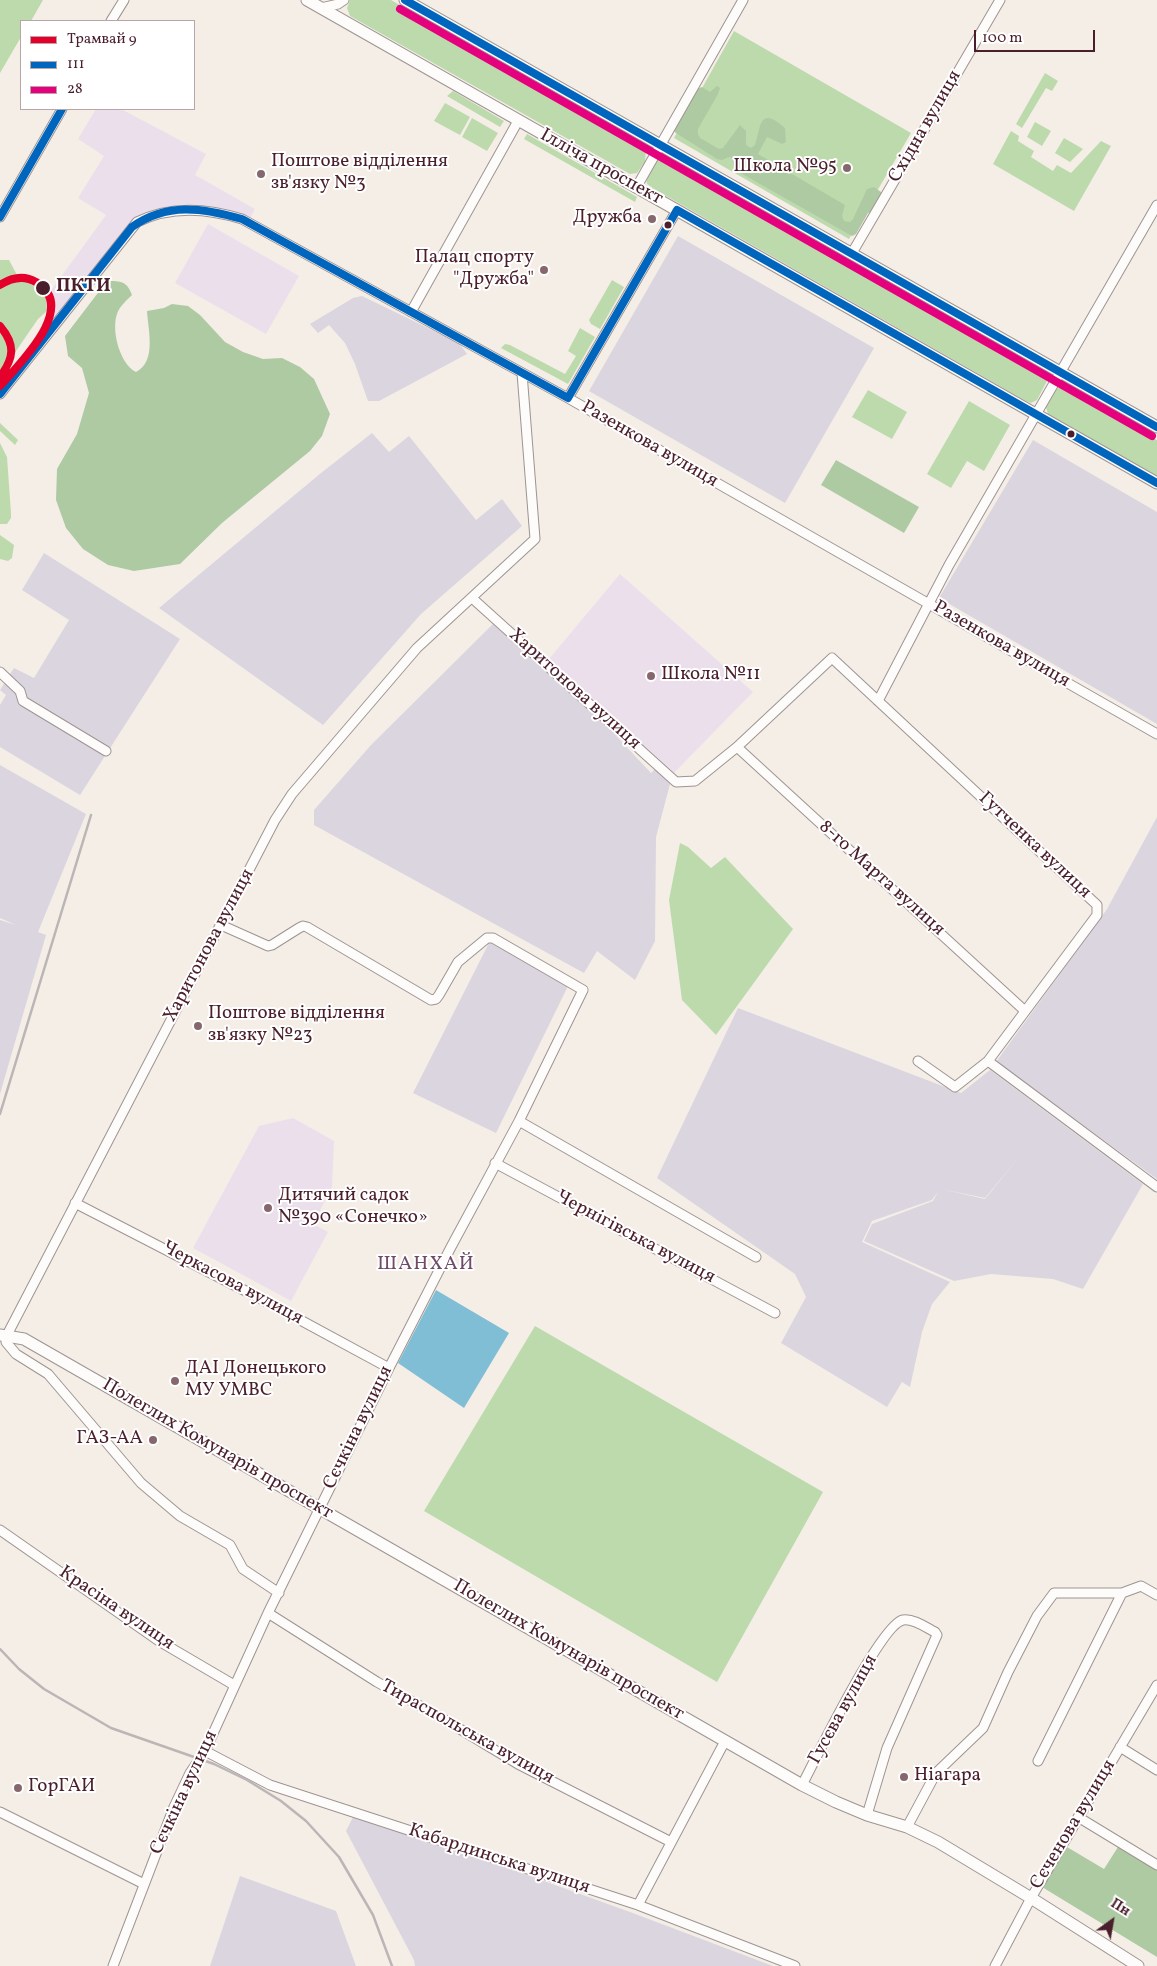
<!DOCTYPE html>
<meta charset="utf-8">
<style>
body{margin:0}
#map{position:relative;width:1157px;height:1966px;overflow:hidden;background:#f4eee7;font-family:Vollkorn,serif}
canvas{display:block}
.legend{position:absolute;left:20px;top:20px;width:175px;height:90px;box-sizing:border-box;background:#fff;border:1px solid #b7a5aa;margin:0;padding:6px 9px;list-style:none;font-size:15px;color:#4a1f2b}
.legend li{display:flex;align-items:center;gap:10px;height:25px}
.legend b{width:25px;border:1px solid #b7a5aa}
.north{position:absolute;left:1087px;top:1896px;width:50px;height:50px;-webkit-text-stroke:4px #fff;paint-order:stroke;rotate:32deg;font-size:14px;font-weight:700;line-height:20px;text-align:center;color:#4a1f2b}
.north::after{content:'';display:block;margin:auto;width:18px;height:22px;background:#4a1f2b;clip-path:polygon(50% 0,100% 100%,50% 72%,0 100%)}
.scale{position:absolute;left:974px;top:30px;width:121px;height:22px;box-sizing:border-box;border:2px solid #4a1f2b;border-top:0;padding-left:6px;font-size:15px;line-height:18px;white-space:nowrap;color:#4a1f2b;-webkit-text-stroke:4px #fff;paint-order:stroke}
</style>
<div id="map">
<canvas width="1157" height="1966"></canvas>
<ul class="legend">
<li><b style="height:6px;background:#e4002b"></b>Трамвай 9</li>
<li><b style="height:6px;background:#0065bd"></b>111</li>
<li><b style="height:6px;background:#e5007d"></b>28</li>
</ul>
<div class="north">Пн</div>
<div class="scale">100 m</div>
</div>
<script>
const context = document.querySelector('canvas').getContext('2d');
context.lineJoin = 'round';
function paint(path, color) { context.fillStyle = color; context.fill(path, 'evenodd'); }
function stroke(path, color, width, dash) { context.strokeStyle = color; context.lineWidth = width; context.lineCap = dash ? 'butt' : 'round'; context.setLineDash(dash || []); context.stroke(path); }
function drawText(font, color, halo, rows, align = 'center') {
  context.font = font + ' Vollkorn,serif'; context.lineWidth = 4; context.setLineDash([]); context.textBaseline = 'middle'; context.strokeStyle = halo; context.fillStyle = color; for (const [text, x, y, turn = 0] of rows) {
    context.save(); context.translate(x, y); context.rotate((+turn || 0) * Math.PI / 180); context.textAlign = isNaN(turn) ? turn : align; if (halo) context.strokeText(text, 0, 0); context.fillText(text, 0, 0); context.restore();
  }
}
const built = new Path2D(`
 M96 109H121L206 154 195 175 255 209 246 226 213 215 186 212 150 217 132 225 57 319 49 310 47 296 106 215 78 198 104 156 78 139Z
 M208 224 299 276 266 334 175 283Z
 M620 574 753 692 674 773 549 659Z
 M293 1118 334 1141 332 1187 313 1224 328 1232 291 1301 193 1248 259 1126Z`);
const industrial = new Path2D(`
 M678 236 874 348 785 503 589 391Z
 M362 296 459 343 467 354 379 401H368L355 364 345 343 329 325 318 333 310 324 353 298Z
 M372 433 389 452 409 436 476 520 502 499 522 526 421 614 323 725 159 608 321 473Z
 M1033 440 1157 512V724L939 598Z
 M44 553 180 639 80 795 0 747V705L6 695 0 690 14 668 34 678 69 620 22 590Z
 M493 624 604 723 651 773 655 769 670 784 656 837 655 941 635 980 597 951 584 973 314 825V810L371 745Z
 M0 765 86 814 38 932 46 935 0 1094V920L16 925 0 918Z
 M1157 817V1179L996 1062 1107 909Z
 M492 937 571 980 496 1133 413 1093Z
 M738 1008 961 1093 990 1070 1143 1184 1083 1289 1053 1279 991 1274 954 1281 864 1241 872 1224 933 1201 938 1192 932 1200 872 1221 862 1242 950 1282 932 1304 922 1332 910 1387 902 1382 887 1407 781 1343 806 1297 795 1274 657 1178ZM1019 1157 985 1199 941 1189 985 1198Z
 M355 1813 630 1912 773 1966H415L414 1960 346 1831Z
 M240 1876 336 1911 356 1966H210Z`);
const green = new Path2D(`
 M0 0H43L31 21H21V37L0 73Z
 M350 0H391L638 140 646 149 645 162 637 173 630 174 350 16 347 8Z
 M734 31 911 133 849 239 674 138Z
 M1045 73 1058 81 1052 91 1046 88 1022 128 1016 124Z
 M453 91 504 121 500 127 447 96Z
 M445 103 470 117 460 135 434 121Z
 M472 118 498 133 487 151 462 137Z
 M1035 122 1051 131 1042 146 1027 137Z
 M1011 131 1019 136 1018 141 1034 151 1031 157 1053 171 1057 165 1071 173 1101 141 1111 146 1074 211 993 164Z
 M527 134 637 197 635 202 524 139Z
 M1064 138 1083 149 1070 162 1055 153Z
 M662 158 670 159 1043 370 1048 379 1037 400 1031 403 1026 401 654 189 647 184 646 178 657 161Z
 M0 260H9L17 275 33 282 43 291 46 298 47 311 38 319 5 367 0 371Z
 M612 280 624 287 600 329 591 324 589 320Z
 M580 328 595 337 568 384 501 348 505 344 510 345 565 374 576 356 568 351Z
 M1060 387 1068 389 1157 440V478L1048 414 1045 404 1054 391Z
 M868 390 907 412 892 439 852 417Z
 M969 401 1010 425 984 471 967 461 951 488 927 474Z
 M0 423 18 440 15 445 0 431Z
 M0 443 7 457 11 513V518L7 524H0Z
 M0 535 14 545 12 558 8 561 0 559Z
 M680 843 688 847 711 868 725 857 793 929 716 1035 682 1000 669 900Z
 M535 1326 823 1492 717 1682 424 1511Z`);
const forest = new Path2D(`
 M717 86 720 88 718 94 698 129V134L700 138 719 149 723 148 740 125 746 131V145L751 148 755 145C761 126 759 105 785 128L786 142 782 144 767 137 758 154 845 205 842 216 844 221 850 222 853 219 867 189 874 187 881 192 882 197 873 211 868 213 856 234 852 236 737 171 734 168 732 158 729 157 722 160 717 159 676 133 673 130 697 89 702 87 710 92Z
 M107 281C121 281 127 281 132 295 127 300 119 307 117 314 111 331 120 364 136 372 157 361 148 330 147 311L164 308 172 304 188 306 200 315 225 342 243 352 263 359 282 358 300 367 314 379 330 414 322 436 310 451 222 523 180 564 134 571 108 565 83 549 66 528 56 500 57 469 77 434 89 393 82 368 68 356 65 336Z
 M836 460 919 507 904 533 821 485Z
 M1067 1847 1104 1869 1118 1847 1157 1870V1957L1042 1887Z`);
const water = new Path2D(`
 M436 1290 509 1333 464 1408 398 1363Z`);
const minor = new Path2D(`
 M321 8 338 4 344 0
 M111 21 124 0
 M636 188 743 0
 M0 217 62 109
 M852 253 1000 0
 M411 312 518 121
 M0 394 137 222C171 205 207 208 242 219L568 398 1157 734
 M568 398 677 210
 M472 598 676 782 695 781 737 747 832 658 1097 905V915L988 1061 955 1087 918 1061
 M0 672 20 691 23 701 106 751
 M878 701 949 565 1157 205
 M737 747 1025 1011
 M988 1061 1157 1187
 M519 1121 756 1257
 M495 1163 775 1313
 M75 1203 267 1302 389 1368
 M0 1530 159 1641 234 1685
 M279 1593 243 1569 230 1545 180 1516 141 1483 48 1374 16 1354 6 1342 7 1335 275 820 292 794 417 648 535 539 522 373
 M268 1613 377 1682 440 1717 518 1764 671 1842
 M1120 1747 1157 1770
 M205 1751 270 1785 638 1905 795 1966
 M1038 1761 1122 1593
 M802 1785C815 1760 881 1624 903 1620 913 1618 927 1628 935 1632L937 1635 887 1748 867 1815
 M0 1812 144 1884
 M1078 1817 1157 1865
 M907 1827 936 1773 983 1728 1008 1672 1037 1616 1054 1593H1122L1141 1586 1157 1595
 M638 1905 725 1741
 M113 1966 174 1807 190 1773 205 1751 268 1613 389 1368 451 1247 519 1121 583 990 493 938H487L458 962 439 995 436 999 431 1000 307 927 303 926 299 928 272 945 268 946 221 925
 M995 1966 1031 1898 1157 1685`);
const major = new Path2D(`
 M307 0 1157 483
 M405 0 1157 427
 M0 1335 24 1339 802 1785 836 1802 867 1815 907 1827 938 1842 1031 1898 1138 1966`);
const rail = new Path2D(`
 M0 1114 91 815
 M0 1649 19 1669 44 1689 111 1728 214 1764 247 1780 281 1801 306 1821 339 1857 373 1915 392 1966`);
const bus1 = new Path2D(`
 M405 0 1157 427
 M0 217 62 109
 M0 394 132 227C167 202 203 208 242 219L568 398 677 210 1157 483`);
const bus2 = new Path2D(`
 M400 9 1152 436`);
const tram1 = new Path2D(`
 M0 285C11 278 24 275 36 282 79 307 19 364 0 386
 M0 326C16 345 14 358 0 377`);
const markers = [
 [847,168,5,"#86676d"],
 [261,174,5,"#86676d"],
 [652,219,5,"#86676d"],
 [668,225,4.5,"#4a1f2b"],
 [544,270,5,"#86676d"],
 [43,288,8,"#4a1f2b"],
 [1071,434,4.5,"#4a1f2b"],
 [651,676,5,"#86676d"],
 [198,1026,5,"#86676d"],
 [268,1208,5,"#86676d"],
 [175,1381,5,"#86676d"],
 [153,1440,5,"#86676d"],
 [904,1777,5,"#86676d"],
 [18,1788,5,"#86676d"]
];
const streetNames = [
 ["Східна вулиця",926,127,-60],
 ["Ілліча проспект",601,168,29],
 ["Разенкова вулиця",649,445,30],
 ["Разенкова вулиця",1001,645,30],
 ["Харитонова вулиця",574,690,42],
 ["Гутченка вулиця",1034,846,43],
 ["8-го Марта вулиця",881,879,42],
 ["Харитонова вулиця",210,946,-62],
 ["Чернігівська вулиця",635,1238,28],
 ["Черкасова вулиця",232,1284,28],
 ["Сєчкіна вулиця",359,1428,-64],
 ["Полеглих Комунарів проспект",217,1450,30],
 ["Красіна вулиця",116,1609,34],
 ["Полеглих Комунарів проспект",568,1651,30],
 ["Гусєва вулиця",844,1710,-61],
 ["Тираспольська вулиця",467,1733,29],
 ["Сєчкіна вулиця",185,1793,-65],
 ["Сєченова вулиця",1074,1825,-59],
 ["Кабардинська вулиця",499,1860,18]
];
const poiNames = [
 ["Поштове відділення",271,163],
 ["зв'язку №3",271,185],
 ["Школа №95",837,168,"right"],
 ["Дружба",642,219,"right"],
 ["Палац спорту",534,259,"right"],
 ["\"Дружба\"",534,281,"right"],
 ["Школа №11",661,676],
 ["Поштове відділення",208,1015],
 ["зв'язку №23",208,1037],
 ["Дитячий садок",278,1197],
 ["№390 «Сонечко»",278,1219],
 ["ДАІ Донецького",185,1370],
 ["МУ УМВС",185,1392],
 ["ГАЗ-АА",143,1440,"right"],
 ["Ніагара",914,1777],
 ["ГорГАИ",28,1788]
];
const stopNames = [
 ["ПКТИ",56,288]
];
const neighbourhoodNames = [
 ["ШАНХАЙ",426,1265]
];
paint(built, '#ecdfec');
paint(industrial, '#dbd5df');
paint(green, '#bddaad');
paint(forest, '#aecaa3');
paint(water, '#80bed5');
stroke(minor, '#9e9492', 11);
stroke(major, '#9e9492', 13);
stroke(minor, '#fdfcfb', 9);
stroke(major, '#fdfcfb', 11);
stroke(rail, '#bbb5b6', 2.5);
stroke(bus1, '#0065bd', 8);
stroke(bus2, '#e5007d', 8);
stroke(tram1, '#e4002b', 8);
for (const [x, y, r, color] of markers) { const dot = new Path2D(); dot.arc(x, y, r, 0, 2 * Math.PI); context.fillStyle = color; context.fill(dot); stroke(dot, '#fff', 2); }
drawText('19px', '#4a1f2b', '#fff', streetNames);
drawText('19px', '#4a1f2b', '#fff', poiNames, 'left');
drawText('bold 19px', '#4a1f2b', '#fff', stopNames, 'left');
context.letterSpacing = '1px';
drawText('20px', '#704a69', '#fff', neighbourhoodNames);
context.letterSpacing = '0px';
</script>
